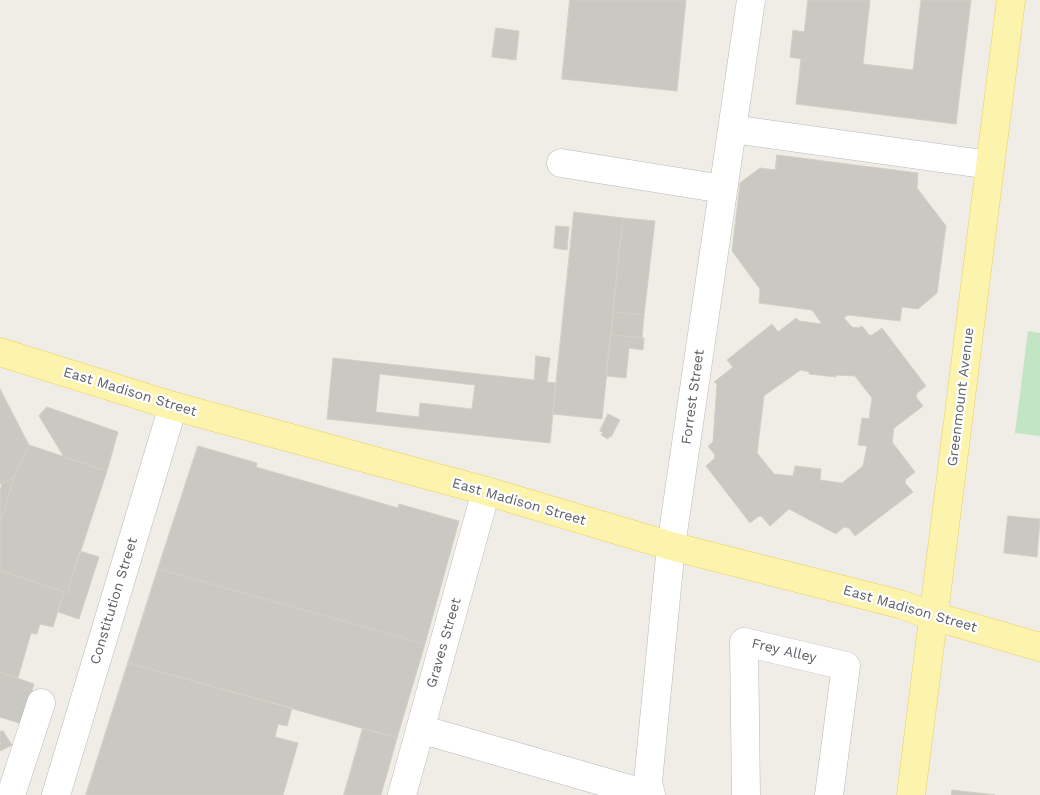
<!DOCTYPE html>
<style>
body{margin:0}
canvas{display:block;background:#efede5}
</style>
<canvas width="1040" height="795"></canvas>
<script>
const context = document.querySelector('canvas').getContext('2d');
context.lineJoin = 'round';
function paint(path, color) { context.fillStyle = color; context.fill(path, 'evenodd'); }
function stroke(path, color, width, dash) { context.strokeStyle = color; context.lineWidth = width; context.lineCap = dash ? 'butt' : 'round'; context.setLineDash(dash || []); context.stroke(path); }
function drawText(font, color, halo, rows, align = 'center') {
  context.font = font + ' "Work Sans",sans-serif'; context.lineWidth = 4.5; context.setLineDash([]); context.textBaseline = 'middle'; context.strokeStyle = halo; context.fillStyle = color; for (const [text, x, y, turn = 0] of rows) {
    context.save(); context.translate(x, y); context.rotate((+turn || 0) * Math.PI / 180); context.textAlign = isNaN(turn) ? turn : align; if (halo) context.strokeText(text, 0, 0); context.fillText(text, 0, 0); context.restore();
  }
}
const green = new Path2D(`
 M1028 331 1040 333V436L1015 433Z`);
const building = new Path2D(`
 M570 0H686L677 91 562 79Z
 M808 0H870L863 64 913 70 921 0H971L956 124 796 104 801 59 790 57 793 30 804 32Z
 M496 28 519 31 516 60 492 57Z
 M777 155 918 173 917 188 946 226 937 293 918 309 902 307 900 321 848 315 844 318 852 327 859 328 862 326 869 335H872L882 328 926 386 917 393 916 397 923 406 894 428 892 442 915 472 906 479 905 483 913 492 855 536 849 528 844 527 836 534 789 509 770 526 762 517 759 516 750 523 706 466 714 459 715 455 708 446 713 442 717 384 714 382 733 367 727 360 772 324 778 332 796 318 799 321 822 324 812 310 759 303 760 289 732 251 740 183 760 168 775 170ZM801 370 809 372V374L836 377V375L855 376 872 398 869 419 862 418 858 445 867 446 863 466 842 483 820 480 821 469 795 466 793 476 774 474 757 453 764 396Z
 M574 212 623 218 602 419 553 414Z
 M623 218 655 221 644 315 613 312Z
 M556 226 569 227 567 250 554 248Z
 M613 312 644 315 642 338 611 335Z
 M611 335 644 338 643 350 629 348 626 378 606 376Z
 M536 356 550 358 547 382 556 383 550 443 327 419 333 358 534 380ZM380 374 475 385 472 409 420 403 419 417 376 412Z
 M0 389 29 445 14 478 0 484Z
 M47 407 118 432 107 471 64 457 39 416Z
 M608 414 620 420 611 437 609 436 608 439 601 435 603 432 600 431Z
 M29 445 107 471 67 593 0 570V523L14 478Z
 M198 446 257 463 256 467 398 508 399 504 459 521 425 644 158 569Z
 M14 478 0 523V491L2 483Z
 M1008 516 1040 519 1037 557 1004 553Z
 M80 551 99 557 79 619 58 612 64 592 67 593Z
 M158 569 425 644 397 738 128 663Z
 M0 570 64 592 53 627 40 624 37 634 31 633 18 678 0 672Z
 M128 663 292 708 287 726 278 724 275 737 298 743 283 795H86Z
 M0 672 34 684 22 724 0 717Z
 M363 728 397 738 381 795H344Z
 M3 731 12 745 0 751V732Z
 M952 790 995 795H952Z`);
const minor = new Path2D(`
 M732 129 990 165
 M561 163 723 189
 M420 729 650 795
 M11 795 41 703
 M56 795 173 406
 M402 795 486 491
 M651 795 648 782 671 546 751 0
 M746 795 744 642 846 666 829 795`);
const major = new Path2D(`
 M0 352 173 406 486 491 671 546 903 605 933 616 1040 647
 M911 795 1011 0`);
const streetNames = [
 ["East Madison Street",130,392,17],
 ["Forrest Street",693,397,-82],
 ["Greenmount Avenue",961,397,-83],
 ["East Madison Street",519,502,16],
 ["Constitution Street",114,601,-73],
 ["East Madison Street",910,609,16],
 ["Graves Street",444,643,-74],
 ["Frey Alley",784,651,13]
];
paint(green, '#c2e5c4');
paint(building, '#cac8c2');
stroke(building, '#d3cfc3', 1);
stroke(minor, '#b7babe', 29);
stroke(major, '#edce60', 29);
stroke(minor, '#fff', 28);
stroke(major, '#fcf4ac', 28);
drawText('14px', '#5d6065', '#fff', streetNames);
</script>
